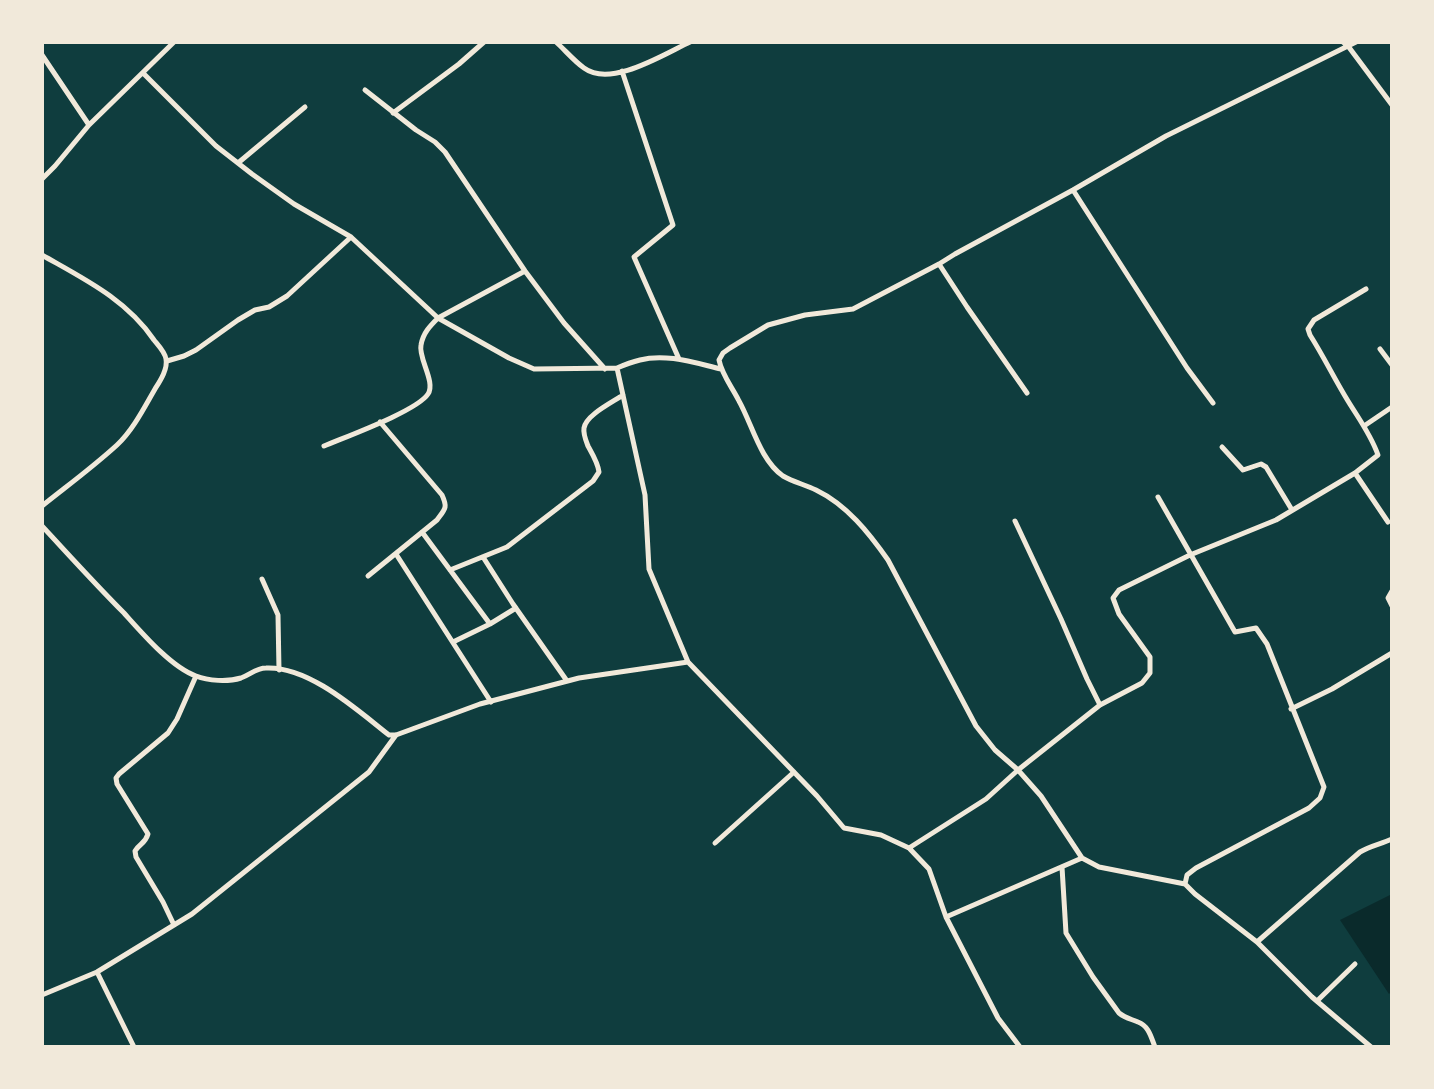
<!DOCTYPE html>
<style>
body{margin:0}
#map{position:relative;width:1434px;height:1089px;overflow:hidden;background:#0f3d3e;font-family:Barlow,sans-serif}
canvas{display:block}
.frame{position:absolute;inset:0;border:44px solid #f1e9da;pointer-events:none}
</style>
<div id="map">
<canvas width="1434" height="1089"></canvas>
<div class="frame"></div>
</div>
<script>
const g = document.querySelector('canvas').getContext('2d');
g.lineJoin = 'round';
function fill(path, color) { g.fillStyle = color; g.fill(path, 'evenodd'); }
function stroke(path, color, width, dash) { g.strokeStyle = color; g.lineWidth = width; g.lineCap = dash ? 'butt' : 'round'; g.setLineDash(dash || []); g.stroke(path); }
const water = new Path2D(`
 M 1392,894 L 1392,991 L 1389,994 L 1340,920 Z`);
const minor = new Path2D(`
 M 556,42 C 565,50 574,61 584,68 C 611,88 664,54 690,42
 M 1343,42 L 1348,46 L 1392,105
 M 42,55 L 89,125
 M 622,71 L 673,225 L 634,257 L 679,359
 M 143,73 L 216,146 L 252,174 L 294,204 L 351,237 L 438,318 L 509,358 L 534,369 L 617,368 L 645,495 L 649,569 L 688,662 L 817,796 L 844,828 L 881,835 L 909,848 L 929,869 L 946,917 L 998,1018 L 1020,1047
 M 365,90 L 416,130 L 435,142 L 445,152 L 525,271 L 564,323 L 605,369
 M 393,113 L 459,64 L 484,42
 M 238,163 L 305,107
 M 42,179 L 55,166 L 89,125 L 174,42
 M 1073,190 L 1187,368 L 1213,403
 M 42,255 C 84,279 126,299 154,340 C 158,345 165,352 166,359 C 168,369 160,381 155,389 C 144,408 133,430 117,445 C 93,467 67,486 42,506
 M 939,264 L 967,307 L 1027,393
 M 1380,349 L 1392,365
 M 167,361 L 184,356 L 196,350 L 238,320 L 255,310 L 269,307 L 287,296 L 351,237
 M 617,368 C 624,365 632,362 640,360 C 666,353 695,363 721,369
 M 1364,426 L 1392,407
 M 324,446 C 345,437 417,411 428,394 C 436,382 418,358 421,345 C 423,333 430,326 438,318 L 525,271
 M 1222,447 L 1243,470 L 1261,464 L 1266,467 L 1292,510
 M 1355,473 L 1378,455 C 1371,435 1359,419 1348,401 C 1335,380 1324,357 1310,335 L 1308,329 L 1314,320 L 1366,289
 M 1158,497 L 1235,632 L 1256,628 L 1267,644 L 1324,787 L 1320,798 L 1309,808 L 1196,868 L 1187,875 L 1185,884 L 1195,894 L 1257,942 L 1312,997 L 1371,1047
 M 1015,521 L 1061,619 L 1087,679 L 1100,705
 M 42,526 C 69,555 96,585 124,613 C 142,633 171,667 196,676 C 208,681 228,682 241,678 C 250,675 256,668 266,668 C 309,666 357,710 389,735 L 396,735 L 480,704 L 579,678 L 688,662
 M 422,532 L 490,624
 M 396,554 L 491,702
 M 483,557 L 513,604 L 567,681
 M 450,570 L 507,547 L 593,481 L 599,472 C 598,463 593,455 588,446 C 586,441 583,434 584,428 C 586,415 613,402 623,395
 M 368,576 L 437,520 C 445,509 448,508 442,495 L 380,422
 M 262,579 L 278,615 L 279,670
 M 1392,591 L 1388,598 L 1392,606
 M 453,642 L 490,624 L 516,608
 M 1291,709 L 1332,689 L 1392,653
 M 715,843 L 794,772
 M 909,848 L 986,799 L 1018,770 L 1100,705 L 1142,683 L 1150,673 L 1150,657 L 1119,614 L 1113,598 L 1119,590 L 1190,555 L 1276,520 L 1355,473 L 1388,522
 M 1062,867 L 1066,933 L 1093,977 L 1119,1013 C 1125,1018 1131,1019 1138,1022 C 1149,1026 1151,1037 1155,1047
 M 1185,884 L 1099,867 L 1082,858 L 1041,796 L 1018,770 L 995,750 L 976,726 L 888,560 C 869,533 847,505 816,490 C 806,485 793,482 783,476 C 760,460 752,424 739,401 C 732,387 722,375 719,360 L 723,353 L 730,348 L 768,325 L 805,315 L 853,309 L 939,264 L 955,254 L 1073,190 L 1166,136 L 1356,42
 M 946,917 L 1082,858
 M 174,925 L 163,902 L 136,857 L 135,851 C 140,843 145,844 148,834 L 117,784 L 116,778 L 119,774 L 168,733 L 177,719 L 196,676
 M 1257,942 L 1360,852 C 1370,846 1381,844 1392,839
 M 97,972 L 134,1047
 M 42,995 L 97,972 L 192,914 L 369,772 L 396,735
 M 1317,1001 L 1355,964`);
fill(water, '#0a2a2b');
stroke(minor, '#f1e9da', 5);
</script>
